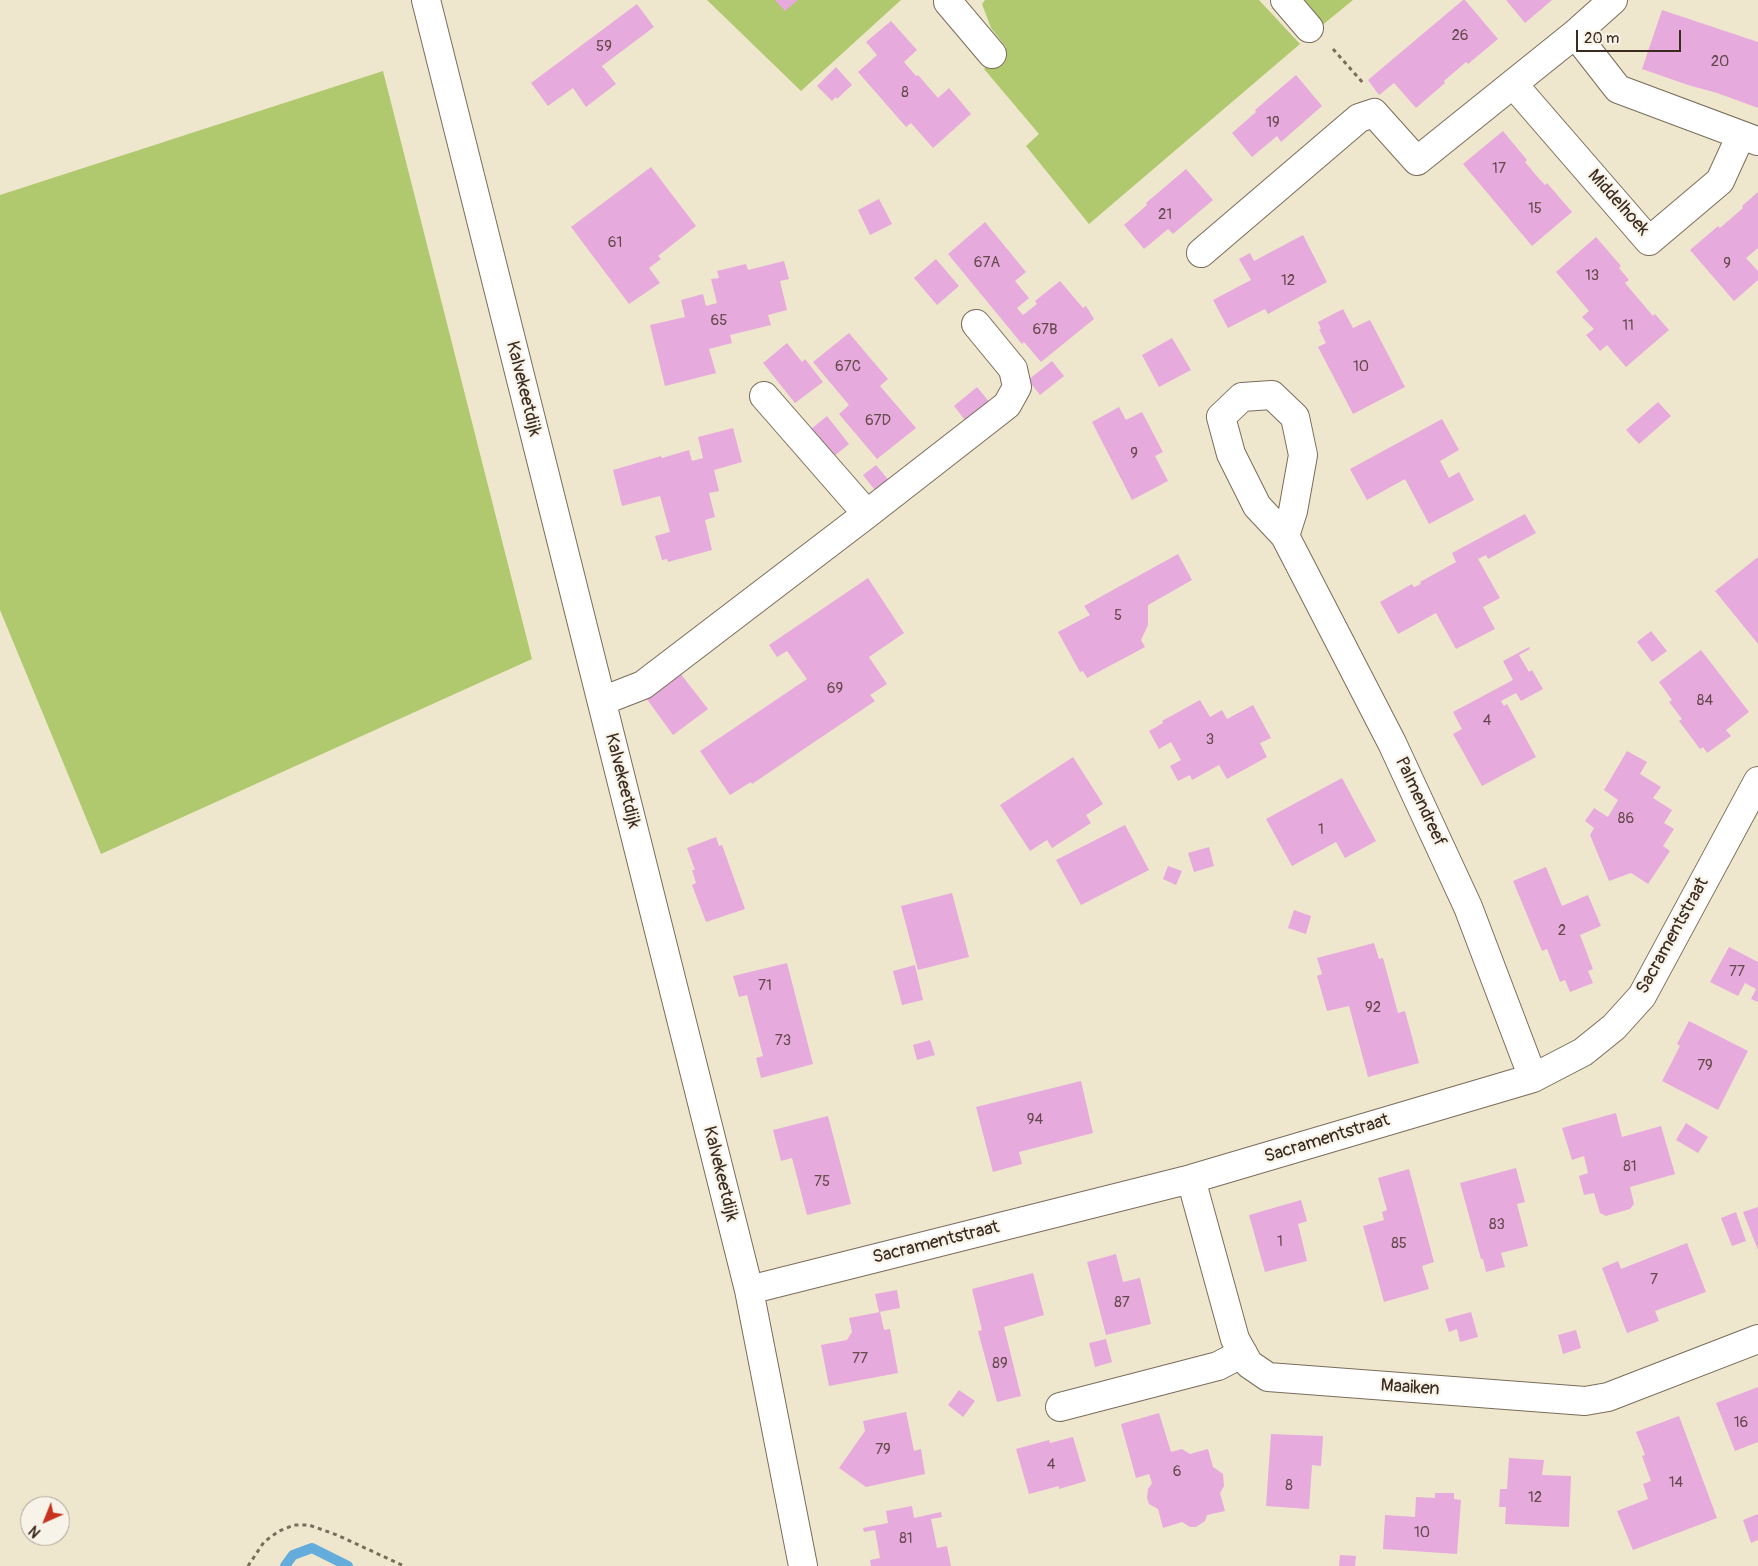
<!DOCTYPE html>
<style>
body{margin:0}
#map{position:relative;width:1758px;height:1566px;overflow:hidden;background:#efe7cd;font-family:Pangolin,sans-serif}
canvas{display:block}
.north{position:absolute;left:20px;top:1496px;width:50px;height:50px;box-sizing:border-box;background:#f7f3e8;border:1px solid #aca397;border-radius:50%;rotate:224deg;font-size:14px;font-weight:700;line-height:20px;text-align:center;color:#3b2a1e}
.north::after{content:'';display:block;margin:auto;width:18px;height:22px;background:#c8321e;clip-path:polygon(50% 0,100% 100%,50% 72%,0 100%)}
.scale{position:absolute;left:1576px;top:30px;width:105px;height:22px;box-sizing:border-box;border:2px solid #3b2a1e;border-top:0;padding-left:6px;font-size:15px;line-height:18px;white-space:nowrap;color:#3b2a1e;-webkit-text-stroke:4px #f7f3e8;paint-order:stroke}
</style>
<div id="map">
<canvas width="1758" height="1566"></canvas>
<div class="north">N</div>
<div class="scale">20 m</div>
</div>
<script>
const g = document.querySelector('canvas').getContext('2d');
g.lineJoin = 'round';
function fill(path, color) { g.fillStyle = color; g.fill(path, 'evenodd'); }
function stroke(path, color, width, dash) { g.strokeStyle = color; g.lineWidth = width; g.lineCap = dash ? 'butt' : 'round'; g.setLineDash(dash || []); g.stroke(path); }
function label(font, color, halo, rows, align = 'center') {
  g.font = font + ' Pangolin,sans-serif'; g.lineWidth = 4.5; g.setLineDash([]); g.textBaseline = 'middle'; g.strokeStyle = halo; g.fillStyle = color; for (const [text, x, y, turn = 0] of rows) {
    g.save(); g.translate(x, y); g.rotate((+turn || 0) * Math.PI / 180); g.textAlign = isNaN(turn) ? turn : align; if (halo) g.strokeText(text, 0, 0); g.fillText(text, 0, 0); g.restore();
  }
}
const green = new Path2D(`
 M 707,0 L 901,0 L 801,91 Z
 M 985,0 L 1259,0 L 1300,44 L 1089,224 L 1026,146 L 1039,134 L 984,69 L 1006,47 L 991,28 L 982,4 Z
 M 1296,0 L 1353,0 L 1320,27 Z
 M 383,71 L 532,659 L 101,854 L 0,610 L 0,195 Z`);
const stream = new Path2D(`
 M 285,1566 L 293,1555 L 312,1548 L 348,1566`);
const building = new Path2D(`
 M 775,0 L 798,0 L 785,11 Z
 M 1463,0 L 1465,0 L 1498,39 L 1468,64 L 1466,62 L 1444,81 L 1445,83 L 1416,108 L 1394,83 L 1379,95 L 1368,80 Z
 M 1506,0 L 1552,0 L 1525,23 Z
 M 637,4 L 654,27 L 602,66 L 616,84 L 586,107 L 573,88 L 548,106 L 531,83 Z
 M 1662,10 L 1758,42 L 1758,108 L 1717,93 L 1688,85 L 1642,69 Z
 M 891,21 L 917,50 L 904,62 L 916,76 L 918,75 L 938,98 L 949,88 L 971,114 L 933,148 L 911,123 L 906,127 L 858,72 L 877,55 L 866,42 Z
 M 836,67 L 852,85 L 837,99 L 836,97 L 832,101 L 817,86 Z
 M 1296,75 L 1322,106 L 1281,142 L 1277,136 L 1252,157 L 1232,133 L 1256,112 L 1255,110 Z
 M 1503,131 L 1527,160 L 1525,162 L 1535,174 L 1545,185 L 1547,183 L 1572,212 L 1532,246 L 1463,164 Z
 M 651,167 L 696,226 L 658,256 L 661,259 L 649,268 L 660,283 L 629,304 L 571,227 Z
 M 1186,169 L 1213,200 L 1173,234 L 1168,229 L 1144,249 L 1124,225 L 1147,205 L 1146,203 Z
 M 1758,192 L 1758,248 L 1746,258 L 1758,271 L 1758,280 L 1734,301 L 1690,250 L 1718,226 L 1720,228 L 1743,208 L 1742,206 Z
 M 879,199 L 892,224 L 870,235 L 858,210 Z
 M 985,222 L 1026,272 L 1015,281 L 1029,298 L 1017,308 L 1023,315 L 1037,304 L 1035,301 L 1060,281 L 1083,308 L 1086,306 L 1094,319 L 1041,362 L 1024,342 L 1022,344 L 948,254 Z
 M 1303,235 L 1327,282 L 1268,314 L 1265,309 L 1228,328 L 1213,300 L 1251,280 L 1239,259 L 1250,253 L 1254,261 Z
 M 1596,237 L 1621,266 L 1619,268 L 1629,280 L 1625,283 L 1653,316 L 1655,314 L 1669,330 L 1626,367 L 1607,345 L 1600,351 L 1586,335 L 1594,329 L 1582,317 L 1589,311 L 1556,272 Z
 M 936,259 L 959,286 L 937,305 L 914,278 Z
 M 784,261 L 789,279 L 780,281 L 787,310 L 768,315 L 771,325 L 730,335 L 732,343 L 709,349 L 716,373 L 665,386 L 650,325 L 685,317 L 681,300 L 703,294 L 706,306 L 717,303 L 711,279 L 719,278 L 717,271 L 746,264 L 748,270 Z
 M 1343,309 L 1353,328 L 1370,320 L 1405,387 L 1353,414 L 1318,347 L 1326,343 L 1319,329 L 1321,329 L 1318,322 Z
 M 849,333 L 888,379 L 880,386 L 916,428 L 877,459 L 839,414 L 849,405 L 813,362 Z
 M 1172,338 L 1191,370 L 1159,387 L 1142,355 Z
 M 787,343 L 802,362 L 805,359 L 823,382 L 795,403 L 763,363 Z
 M 1052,361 L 1064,376 L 1040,395 L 1028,380 Z
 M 977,387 L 991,404 L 968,424 L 954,406 Z
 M 1658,402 L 1671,416 L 1639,444 L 1626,430 Z
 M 1119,407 L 1126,420 L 1142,412 L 1163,452 L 1155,456 L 1168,481 L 1132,500 L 1092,422 Z
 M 827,416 L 849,444 L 827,462 L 805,434 Z
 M 1442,419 L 1459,450 L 1440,461 L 1449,478 L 1459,472 L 1474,500 L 1429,524 L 1405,479 L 1367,500 L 1350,469 Z
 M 733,428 L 742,462 L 714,470 L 719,491 L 709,493 L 715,517 L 705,520 L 712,550 L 668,562 L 667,559 L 662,560 L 655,536 L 670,532 L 660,496 L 622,506 L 613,470 L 661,456 L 662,458 L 689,450 L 692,461 L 703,458 L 698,437 Z
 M 876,465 L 891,483 L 878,494 L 863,475 Z
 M 1525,514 L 1536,533 L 1488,559 L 1486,555 L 1478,559 L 1500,598 L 1483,607 L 1495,629 L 1456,649 L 1436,613 L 1398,634 L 1380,602 L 1412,584 L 1414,587 L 1421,584 L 1420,582 L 1456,562 L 1452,553 Z
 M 1178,554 L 1192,580 L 1148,605 L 1148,625 L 1141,640 L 1145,647 L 1087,678 L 1083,671 L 1080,672 L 1058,632 L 1090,615 L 1084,606 Z
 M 1758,557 L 1758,644 L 1715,591 Z
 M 868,578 L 904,633 L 869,657 L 887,684 L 870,695 L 875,701 L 752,784 L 751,782 L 730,795 L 700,751 L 807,679 L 787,651 L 777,657 L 769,645 Z
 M 1651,631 L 1667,651 L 1652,662 L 1637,642 Z
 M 1529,647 L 1530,649 L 1519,655 L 1529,672 L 1532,670 L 1543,689 L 1521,701 L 1516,693 L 1501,701 L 1504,706 L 1507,704 L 1536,757 L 1482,786 L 1453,734 L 1462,729 L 1453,712 L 1513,680 L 1503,661 Z
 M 1701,650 L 1749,712 L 1726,730 L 1731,736 L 1707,753 L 1703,747 L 1700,749 L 1679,721 L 1682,719 L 1669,702 L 1672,700 L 1659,682 Z
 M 680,673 L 708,709 L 673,735 L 646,698 Z
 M 1200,700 L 1210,717 L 1222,710 L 1227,719 L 1253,705 L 1271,738 L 1260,743 L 1267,757 L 1227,779 L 1219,765 L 1192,780 L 1190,775 L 1178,781 L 1170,766 L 1181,760 L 1171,742 L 1159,749 L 1149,731 L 1163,723 L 1162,721 Z
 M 1627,751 L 1647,762 L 1640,774 L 1661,787 L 1653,798 L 1672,810 L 1664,823 L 1674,829 L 1663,846 L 1670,851 L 1648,884 L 1631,873 L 1609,881 L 1590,835 L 1594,828 L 1585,821 L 1594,808 L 1608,817 L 1618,800 L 1604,790 Z
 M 1073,757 L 1103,804 L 1086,815 L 1091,823 L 1052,848 L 1047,840 L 1030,851 L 1000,805 Z
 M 1342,778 L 1376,841 L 1345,858 L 1336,842 L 1292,866 L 1266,819 Z
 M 1125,825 L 1149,870 L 1081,905 L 1056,860 Z
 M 716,837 L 719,846 L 722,845 L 745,909 L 706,922 L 692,885 L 696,883 L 692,870 L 695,870 L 687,848 Z
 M 1209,847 L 1214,866 L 1194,872 L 1188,853 Z
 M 1168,866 L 1182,871 L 1176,885 L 1163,879 Z
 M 1546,867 L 1562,906 L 1588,895 L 1601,926 L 1580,935 L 1593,969 L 1588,971 L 1593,983 L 1570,992 L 1565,980 L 1560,982 L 1547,949 L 1542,951 L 1513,881 Z
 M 952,893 L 969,957 L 918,970 L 901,906 Z
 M 1294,910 L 1311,916 L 1306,934 L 1288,928 Z
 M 1374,943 L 1379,959 L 1383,958 L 1398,1013 L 1405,1011 L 1419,1063 L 1368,1077 L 1349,1006 L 1327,1011 L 1317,976 L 1322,974 L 1317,958 Z
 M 1729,947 L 1758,962 L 1758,1002 L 1751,999 L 1756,989 L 1745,983 L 1738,996 L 1710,982 Z
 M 787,963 L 813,1064 L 761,1078 L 756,1058 L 763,1056 L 747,995 L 739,997 L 733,976 Z
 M 915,965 L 923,1000 L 902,1005 L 893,971 Z
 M 1689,1021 L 1748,1051 L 1718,1110 L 1662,1081 L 1680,1046 L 1677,1044 Z
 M 930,1040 L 935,1055 L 917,1060 L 913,1045 Z
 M 1081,1081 L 1093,1133 L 1019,1152 L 1022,1164 L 993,1172 L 976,1107 Z
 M 1616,1113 L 1622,1137 L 1661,1126 L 1675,1174 L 1630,1187 L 1634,1204 L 1630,1209 L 1606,1216 L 1600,1213 L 1594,1193 L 1584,1195 L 1579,1176 L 1588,1173 L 1584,1156 L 1572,1160 L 1562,1128 Z
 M 828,1116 L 851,1204 L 807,1215 L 792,1158 L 781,1161 L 773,1130 Z
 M 1686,1123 L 1708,1137 L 1698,1153 L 1676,1140 Z
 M 1516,1168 L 1525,1202 L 1517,1204 L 1528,1246 L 1501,1253 L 1505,1267 L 1486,1272 L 1483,1259 L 1481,1259 L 1460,1183 Z
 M 1409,1169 L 1434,1262 L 1422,1266 L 1429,1289 L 1384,1302 L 1363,1226 L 1384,1220 L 1382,1212 L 1387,1210 L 1378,1178 Z
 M 1301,1200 L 1307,1221 L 1298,1224 L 1307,1261 L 1265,1272 L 1249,1215 Z
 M 1758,1207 L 1758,1250 L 1743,1212 Z
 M 1736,1212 L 1746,1241 L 1732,1246 L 1721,1218 Z
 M 1687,1243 L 1706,1292 L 1655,1311 L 1659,1321 L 1627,1333 L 1602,1268 L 1618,1261 L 1621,1269 Z
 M 1116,1254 L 1123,1282 L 1140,1278 L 1151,1324 L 1106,1335 L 1087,1262 Z
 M 1033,1273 L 1044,1315 L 1004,1327 L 1021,1396 L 997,1402 L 978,1331 L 982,1330 L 972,1289 Z
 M 897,1290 L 900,1308 L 879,1312 L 875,1294 Z
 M 880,1312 L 884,1330 L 890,1329 L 898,1373 L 829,1386 L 821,1345 L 847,1340 L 852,1332 L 849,1318 Z
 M 1471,1312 L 1478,1337 L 1460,1342 L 1457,1329 L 1449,1332 L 1445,1319 Z
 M 1576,1330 L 1581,1348 L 1563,1354 L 1558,1335 Z
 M 1106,1339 L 1112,1362 L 1095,1367 L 1089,1343 Z
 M 1758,1387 L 1758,1442 L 1735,1451 L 1716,1403 Z
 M 959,1390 L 975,1401 L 963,1417 L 948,1405 Z
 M 906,1412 L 914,1451 L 921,1449 L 925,1474 L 866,1487 L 839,1468 L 865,1431 L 863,1421 Z
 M 1159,1413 L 1171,1452 L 1182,1449 L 1190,1454 L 1208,1449 L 1213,1467 L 1223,1474 L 1224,1486 L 1220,1493 L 1225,1511 L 1207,1515 L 1205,1521 L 1196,1527 L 1190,1527 L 1182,1522 L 1163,1528 L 1158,1509 L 1149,1504 L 1147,1498 L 1148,1489 L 1152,1483 L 1149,1474 L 1136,1478 L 1121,1424 Z
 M 1679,1416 L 1717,1518 L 1633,1550 L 1617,1511 L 1648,1499 L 1643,1484 L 1651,1481 L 1642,1456 L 1645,1455 L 1636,1432 Z
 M 1271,1434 L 1323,1436 L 1321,1466 L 1312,1465 L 1309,1509 L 1266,1506 Z
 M 1073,1437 L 1086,1481 L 1059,1489 L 1059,1486 L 1029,1494 L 1016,1449 L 1049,1440 L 1050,1443 Z
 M 1509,1458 L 1544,1460 L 1542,1475 L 1571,1476 L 1569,1527 L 1505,1524 L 1506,1507 L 1499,1507 L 1500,1489 L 1507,1489 Z
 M 1435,1493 L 1454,1493 L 1454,1499 L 1461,1500 L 1457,1554 L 1383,1549 L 1385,1515 L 1415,1517 L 1416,1497 L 1435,1498 Z
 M 912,1506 L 914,1518 L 941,1512 L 942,1517 L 931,1519 L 937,1548 L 947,1546 L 951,1566 L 871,1566 L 870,1560 L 880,1558 L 875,1530 L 864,1532 L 863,1528 L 888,1523 L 886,1511 Z
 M 1758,1514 L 1758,1540 L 1751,1543 L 1743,1520 Z
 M 1340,1555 L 1356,1556 L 1355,1566 L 1339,1566 Z`);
const path = new Path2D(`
 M 1333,49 L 1364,84
 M 248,1566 L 264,1542 L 279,1531 L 294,1525 L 309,1525 L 337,1535 L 404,1566`);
const minor = new Path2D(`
 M 426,0 L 749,1290 L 803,1566
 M 950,0 L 948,2 L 992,54
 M 1285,0 L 1309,28
 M 1575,34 L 1618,89 L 1757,141
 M 1513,84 L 1649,241 L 1720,181 L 1741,135
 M 1201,253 L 1359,118 L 1374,113 L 1417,161 L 1575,34 L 1613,0
 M 764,396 L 867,514
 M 1285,536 L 1293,511 L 1303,455 L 1295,417 L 1272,395 L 1242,397 L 1221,417 L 1231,454 L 1257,506 L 1285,536 L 1392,743 L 1468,907 L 1533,1078
 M 602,701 L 643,685 L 867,514 L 1007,405 L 1017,387 L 1013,369 L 976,324
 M 1191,1179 L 1235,1339 L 1249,1364 L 1268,1377 L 1585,1401 L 1608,1397 L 1758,1339
 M 749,1290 L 1191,1179 L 1533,1078 L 1583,1052 L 1614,1027 L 1642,996 L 1758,781
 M 1060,1407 L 1218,1366 L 1243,1353`);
const numberNames = [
 ["26",1460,36],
 ["59",604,47],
 ["20",1720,62],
 ["8",905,93],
 ["19",1273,123],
 ["17",1499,169],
 ["15",1535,209],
 ["21",1165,215],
 ["61",615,243],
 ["67A",987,263],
 ["9",1727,264],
 ["13",1592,276],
 ["12",1288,281],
 ["65",719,321],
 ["11",1628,326],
 ["67B",1045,330],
 ["67C",848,367],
 ["10",1361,367],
 ["67D",878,421],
 ["9",1134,454],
 ["5",1118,616],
 ["69",835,689],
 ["84",1705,701],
 ["4",1487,721],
 ["3",1210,740],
 ["86",1626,819],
 ["1",1321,830],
 ["2",1562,931],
 ["77",1737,972],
 ["71",765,986],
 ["92",1373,1008],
 ["73",783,1041],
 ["79",1705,1066],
 ["94",1035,1120],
 ["81",1630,1167],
 ["75",822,1182],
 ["83",1497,1225],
 ["1",1280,1242],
 ["85",1399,1244],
 ["7",1654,1280],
 ["87",1122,1303],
 ["77",860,1359],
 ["89",1000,1364],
 ["16",1741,1423],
 ["79",883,1450],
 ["4",1051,1465],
 ["6",1177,1472],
 ["14",1676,1483],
 ["8",1289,1486],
 ["12",1535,1498],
 ["10",1422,1533],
 ["81",906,1539]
];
const streetNames = [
 ["Middelhoek",1618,203,48],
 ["Kalvekeetdijk",523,389,76],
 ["Kalvekeetdijk",622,781,76],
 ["Palmendreef",1420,802,65],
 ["Sacramentstraat",1673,936,-61],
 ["Sacramentstraat",1327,1139,-17],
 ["Kalvekeetdijk",720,1174,76],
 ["Sacramentstraat",936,1243,-14],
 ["Maaiken",1410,1388,4]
];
fill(green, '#b0c96e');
stroke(stream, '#64acdb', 10);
fill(building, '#e6aadd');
stroke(minor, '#7a6c5b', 30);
stroke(path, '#7a6c5b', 3, [4, 4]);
stroke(minor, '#fff', 28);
label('15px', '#664a4e', null, numberNames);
label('18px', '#3b2a1e', '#f7f3e8', streetNames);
</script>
